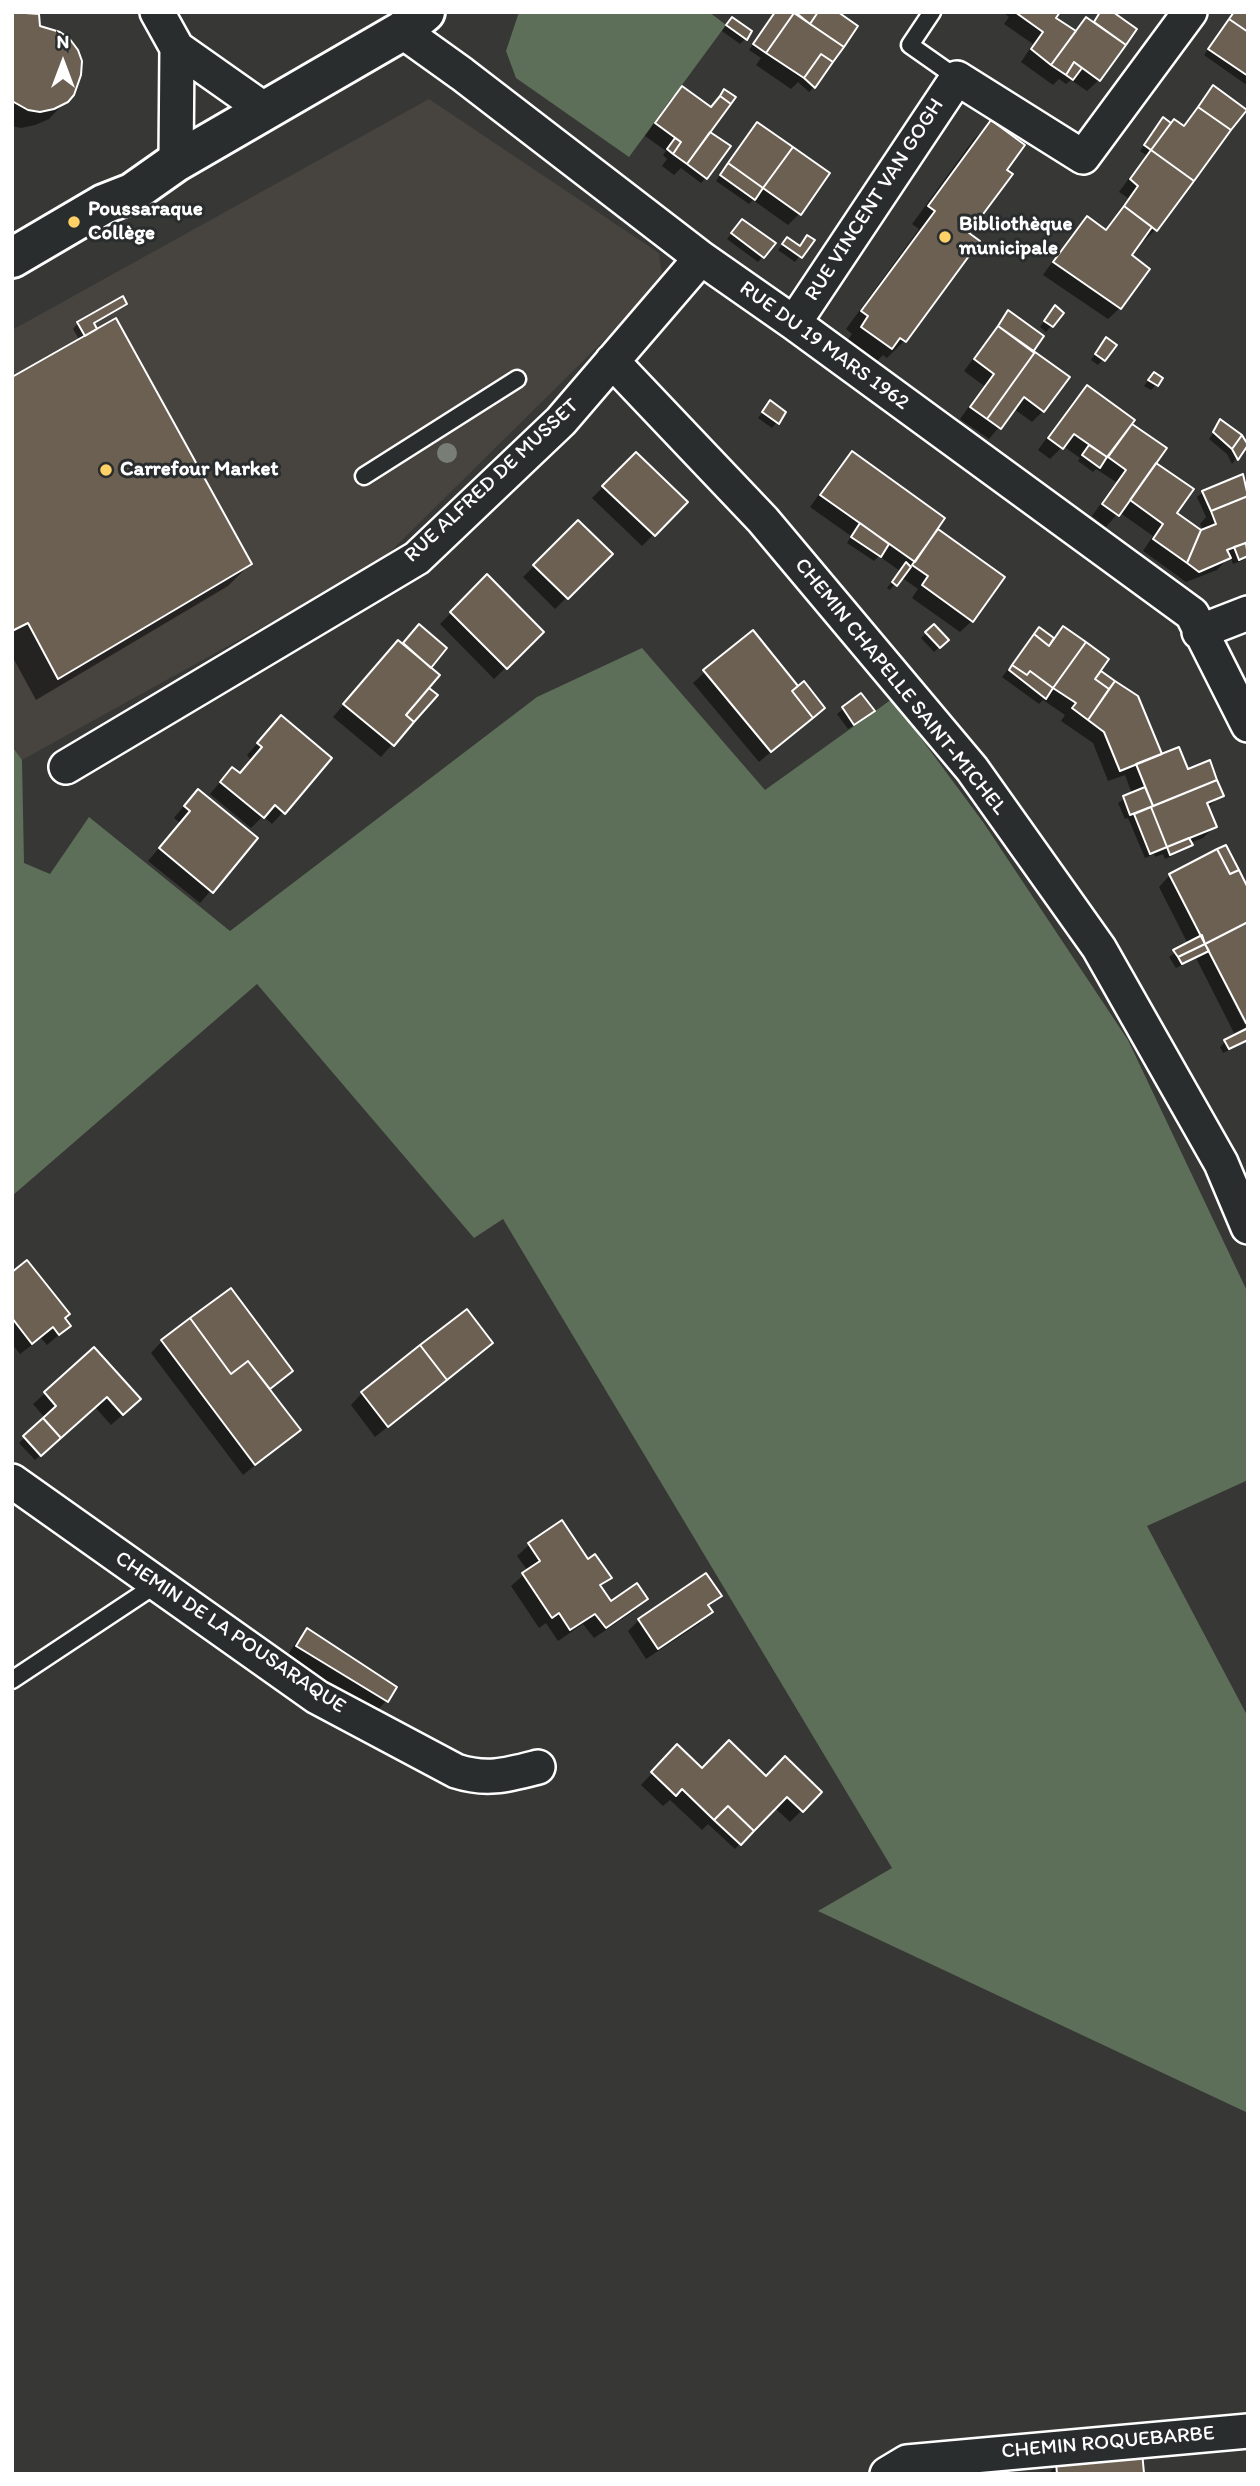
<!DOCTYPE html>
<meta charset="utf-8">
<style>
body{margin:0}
#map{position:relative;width:1260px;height:2486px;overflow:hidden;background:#373735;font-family:Itim,sans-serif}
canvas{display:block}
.frame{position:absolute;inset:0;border:14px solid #fff;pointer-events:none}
.north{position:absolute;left:28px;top:28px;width:70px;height:70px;-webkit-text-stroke:5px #2a2d2e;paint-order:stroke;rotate:0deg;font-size:19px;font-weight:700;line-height:28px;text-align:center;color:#fff}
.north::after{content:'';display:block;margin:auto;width:24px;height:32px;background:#fff;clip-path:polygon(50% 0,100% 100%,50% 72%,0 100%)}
</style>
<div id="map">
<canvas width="1260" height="2486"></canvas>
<div class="frame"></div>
<div class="north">N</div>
</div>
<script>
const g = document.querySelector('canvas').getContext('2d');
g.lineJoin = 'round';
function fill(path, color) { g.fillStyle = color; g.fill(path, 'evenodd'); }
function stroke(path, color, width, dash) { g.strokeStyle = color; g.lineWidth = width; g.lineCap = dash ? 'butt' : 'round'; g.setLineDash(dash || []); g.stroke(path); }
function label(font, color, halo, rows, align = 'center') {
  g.font = font + ' Itim,sans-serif'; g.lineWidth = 6; g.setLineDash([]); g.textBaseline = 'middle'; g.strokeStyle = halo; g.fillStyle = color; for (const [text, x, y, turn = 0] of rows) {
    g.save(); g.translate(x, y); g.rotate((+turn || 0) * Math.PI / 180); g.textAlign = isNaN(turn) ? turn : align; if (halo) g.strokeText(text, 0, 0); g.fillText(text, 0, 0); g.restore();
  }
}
const built = new Path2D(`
 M 429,99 L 659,253 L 663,282 L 380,562 L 22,760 L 12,745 L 12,330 Z`);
const green = new Path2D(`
 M 519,12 L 709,12 L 726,25 L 629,157 L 516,78 L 506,51 Z
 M 642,648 L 765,790 L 892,699 L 983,822 L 1128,1040 L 1248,1293 L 1248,1480 L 1147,1526 L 1248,1717 L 1248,2113 L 818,1911 L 892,1868 L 503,1219 L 474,1238 L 257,984 L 12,1196 L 12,746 L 22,760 L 24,863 L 50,874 L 89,817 L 230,931 L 537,697 Z`);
const shadow = new Path2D(`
 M 12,12 L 28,12 L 37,15 L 38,27 L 66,101 L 49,119 L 35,125 L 21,128 L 12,126 Z
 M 776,12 L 790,12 L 793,15 L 795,12 L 835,12 L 814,87 L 809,92 L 798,82 L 791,89 L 756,65 L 761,58 L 749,50 Z
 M 1003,12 L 1058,12 L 1054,18 L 1074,32 L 1086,19 L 1093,23 L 1100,12 L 1135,30 L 1099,80 L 1087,91 L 1071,80 L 1066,84 L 1059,79 L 1053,85 L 1021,62 L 1033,44 L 1004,24 L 1009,17 Z
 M 1233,12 L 1248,12 L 1248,86 L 1204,55 Z
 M 727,24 L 745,39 L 740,44 L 722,31 Z
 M 1213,87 L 1156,229 L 1144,241 L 1142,239 L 1130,256 L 1120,308 L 1108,319 L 1043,275 L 1075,230 L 1087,218 L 1104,231 L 1128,198 L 1119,192 L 1146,155 L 1140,151 L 1158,125 L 1164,119 L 1170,124 L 1182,127 Z
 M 682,88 L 710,108 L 724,91 L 703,139 L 706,178 L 701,183 L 681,168 L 674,175 L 662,166 L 667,159 L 663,155 L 666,151 L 645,136 L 670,100 Z
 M 991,122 L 1005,170 L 904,341 L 887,358 L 883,355 L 873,365 L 845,344 L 852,334 L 846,329 L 919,229 L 912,224 L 974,139 Z
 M 758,124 L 799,214 L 788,225 L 753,200 L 749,204 L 716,181 L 746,136 Z
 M 737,227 L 763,256 L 758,262 L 727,239 Z
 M 787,240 L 799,248 L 812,240 L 795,262 L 778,250 Z
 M 125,304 L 92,325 L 250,564 L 228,586 L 36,700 L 12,656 L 12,379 L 80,341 L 73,329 L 78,323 Z
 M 1008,312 L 1031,352 L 1043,411 L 1032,422 L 1014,409 L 989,439 L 960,419 L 984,386 L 964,371 Z
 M 1050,313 L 1062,313 L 1046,332 L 1040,327 Z
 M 1101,345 L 1115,345 L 1098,365 L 1091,360 Z
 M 1149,379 L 1156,385 L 1151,390 L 1144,386 Z
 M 1087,388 L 1130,424 L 1164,448 L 1154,463 L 1174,513 L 1205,535 L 1200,524 L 1206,517 L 1197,497 L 1203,492 L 1242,476 L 1248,494 L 1248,556 L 1244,560 L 1233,564 L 1230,556 L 1217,570 L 1186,582 L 1143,551 L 1153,536 L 1119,512 L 1106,527 L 1092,516 L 1116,482 L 1096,469 L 1093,472 L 1078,461 L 1080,458 L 1063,446 L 1050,459 L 1038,450 L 1075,399 Z
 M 770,402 L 777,422 L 772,428 L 758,418 Z
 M 1221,422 L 1246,445 L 1232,464 L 1227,454 L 1209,439 Z
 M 852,453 L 936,530 L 1003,577 L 972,621 L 960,632 L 912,598 L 918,589 L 901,577 L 890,590 L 887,588 L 900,571 L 879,556 L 874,561 L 847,543 L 851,536 L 810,507 L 840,465 Z
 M 636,454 L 686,502 L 642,546 L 592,498 Z
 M 578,522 L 611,554 L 555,609 L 523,577 Z
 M 487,577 L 542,632 L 494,679 L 440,624 Z
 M 934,627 L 947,640 L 934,652 L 921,638 Z
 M 1063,628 L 1098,672 L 1136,697 L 1161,756 L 1187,772 L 1209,763 L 1222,795 L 1207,808 L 1215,826 L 1203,838 L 1190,843 L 1185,850 L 1165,859 L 1163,854 L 1155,857 L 1154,854 L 1145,858 L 1128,818 L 1125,819 L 1118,803 L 1132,794 L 1125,775 L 1108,781 L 1093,743 L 1061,721 L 1065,715 L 1043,700 L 1039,704 L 1002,677 L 1029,642 L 1052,639 Z
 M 414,632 L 429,668 L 421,695 L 423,697 L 435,695 L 381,757 L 333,717 L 387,654 L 402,646 Z
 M 705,672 L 798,689 L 805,723 L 759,762 L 693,683 Z
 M 860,696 L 867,716 L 848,729 L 837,714 Z
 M 281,717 L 283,812 L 272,824 L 263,816 L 251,828 L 210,794 L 221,781 L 239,775 L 251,760 L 247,755 Z
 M 187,802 L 256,839 L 200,903 L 148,861 L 180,823 L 174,818 Z
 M 1170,875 L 1248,892 L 1248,1023 L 1209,948 L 1207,950 L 1246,1027 L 1234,1033 L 1196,958 L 1176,968 L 1169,957 L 1188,944 L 1159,887 Z
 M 1247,1031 L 1248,1041 L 1223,1053 L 1220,1047 L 1225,1042 Z
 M 12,1274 L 69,1326 L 47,1345 L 41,1338 L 20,1354 L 12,1344 Z
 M 162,1341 L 291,1371 L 269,1391 L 299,1430 L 243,1475 L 151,1353 Z
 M 490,1343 L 375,1437 L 351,1405 L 362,1393 Z
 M 94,1349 L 127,1411 L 111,1425 L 95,1407 L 35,1460 L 19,1443 L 45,1418 L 33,1404 Z
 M 561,1523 L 588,1562 L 609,1578 L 599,1588 L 611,1603 L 646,1599 L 634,1611 L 594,1638 L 583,1624 L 558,1641 L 546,1623 L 539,1628 L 511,1586 L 528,1571 L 517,1556 L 529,1545 Z
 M 720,1596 L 708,1608 L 711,1612 L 699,1624 L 646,1659 L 628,1631 L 639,1620 Z
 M 307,1631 L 395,1688 L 386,1701 L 375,1713 L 286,1658 L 296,1642 Z
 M 677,1747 L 702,1770 L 766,1778 L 820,1792 L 790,1822 L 774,1807 L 735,1849 L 708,1824 L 702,1830 L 670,1800 L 663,1806 L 641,1785 Z
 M 1140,2454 L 1142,2474 L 1048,2474 L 1057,2465 Z`);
const building = new Path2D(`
 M 12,12 L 39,14 L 40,26 L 60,32 L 69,38 L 78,50 L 82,61 L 81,75 L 74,95 L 68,102 L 54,109 L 40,112 L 28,110 L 12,101 Z
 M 775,12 L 794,13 L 766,53 L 753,44 Z
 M 795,12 L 818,12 L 810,24 Z
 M 818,12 L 838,12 L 858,26 L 844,47 L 810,24 Z
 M 1015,12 L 1060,12 L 1056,18 L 1076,31 L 1051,65 L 1031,49 L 1043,32 Z
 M 1100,12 L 1113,12 L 1137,29 L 1126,45 L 1094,22 Z
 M 1234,12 L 1248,12 L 1248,32 L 1229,19 Z
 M 794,13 L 844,47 L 833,62 L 821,54 L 804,78 L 766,53 Z
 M 732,17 L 752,31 L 747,40 L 726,25 Z
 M 1086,17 L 1126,45 L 1100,81 L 1074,62 L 1066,75 L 1051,65 Z
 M 1229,19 L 1248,32 L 1248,76 L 1208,49 Z
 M 821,54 L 833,62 L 815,88 L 804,78 Z
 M 1074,62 L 1082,68 L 1073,80 L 1066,75 Z
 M 1213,85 L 1247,110 L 1231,130 L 1198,107 Z
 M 682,86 L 711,107 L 720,96 L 731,104 L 687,164 L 673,154 L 681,142 L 655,123 Z
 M 724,89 L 736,97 L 731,104 L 720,96 Z
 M 1198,107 L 1231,130 L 1194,181 L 1151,150 L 1174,119 L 1184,126 Z
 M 1163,117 L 1171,123 L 1151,150 L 1144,145 Z
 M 991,120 L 1025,145 L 1007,170 L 1013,174 L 969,233 L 980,241 L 906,342 L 900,338 L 892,349 L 861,327 L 868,316 L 861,311 L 935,211 L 928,206 Z
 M 757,122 L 793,147 L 763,188 L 728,163 Z
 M 710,132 L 731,146 L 707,179 L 687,164 Z
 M 675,138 L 681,142 L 673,154 L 667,149 Z
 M 793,147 L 830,173 L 801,215 L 763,188 Z
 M 1151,150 L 1194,181 L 1157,231 L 1124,206 L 1138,186 L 1130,179 Z
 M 728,163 L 763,188 L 755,200 L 720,175 Z
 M 1124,206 L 1152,227 L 1132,255 L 1150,269 L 1121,309 L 1053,262 L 1087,216 L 1106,230 Z
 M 742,219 L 776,243 L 764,258 L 731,233 Z
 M 807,235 L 815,240 L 802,258 L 782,244 L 787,237 L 800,246 Z
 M 123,296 L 127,304 L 94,323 L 97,329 L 85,336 L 77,322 Z
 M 1055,305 L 1064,313 L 1053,327 L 1044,321 Z
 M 1008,310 L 1044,336 L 1033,352 L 998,326 Z
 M 116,318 L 252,564 L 58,679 L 28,623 L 12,631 L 12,377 Z
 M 998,326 L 1035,352 L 987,419 L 970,407 L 994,374 L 974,359 Z
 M 1106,337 L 1117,345 L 1105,361 L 1095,354 Z
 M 1035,352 L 1070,377 L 1044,412 L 1024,397 L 1001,429 L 987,419 Z
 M 1154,372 L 1163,378 L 1158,386 L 1148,380 Z
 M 1087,385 L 1135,420 L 1107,457 L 1074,434 L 1063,449 L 1048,438 Z
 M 770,400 L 786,412 L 779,424 L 762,412 Z
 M 1220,419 L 1242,435 L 1232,449 L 1213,432 Z
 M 1132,424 L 1167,448 L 1119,516 L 1102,504 L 1126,470 L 1108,457 Z
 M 1242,435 L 1248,445 L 1238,460 L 1232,449 Z
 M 1089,445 L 1107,457 L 1100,468 L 1082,455 Z
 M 852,451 L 945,518 L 915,562 L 820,495 Z
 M 636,452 L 688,502 L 655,536 L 602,486 Z
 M 1156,463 L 1194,489 L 1177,513 L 1201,530 L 1187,563 L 1153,539 L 1163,524 L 1130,500 Z
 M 1243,474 L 1248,496 L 1211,511 L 1202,491 Z
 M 1248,496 L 1248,542 L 1227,550 L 1231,558 L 1199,572 L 1187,563 L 1201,530 L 1216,524 L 1211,511 Z
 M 578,520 L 613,554 L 568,599 L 533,565 Z
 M 860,523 L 889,544 L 881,557 L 851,537 Z
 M 938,529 L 1005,577 L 973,622 L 922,585 L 928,576 L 912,565 Z
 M 1246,543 L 1248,556 L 1239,560 L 1234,547 Z
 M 906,562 L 911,567 L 897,586 L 892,582 Z
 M 487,574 L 544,632 L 507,669 L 450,612 Z
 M 419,624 L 447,648 L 431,668 L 403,643 Z
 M 934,624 L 949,640 L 940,648 L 925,632 Z
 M 1063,626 L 1086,642 L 1053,688 L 1030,671 L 1027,675 L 1012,665 L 1034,634 L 1049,646 Z
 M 1039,627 L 1054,638 L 1049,646 L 1034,634 Z
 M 753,630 L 798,686 L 792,691 L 813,718 L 771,752 L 703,670 Z
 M 398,640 L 440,675 L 406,715 L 414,722 L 394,746 L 343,704 Z
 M 1086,642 L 1109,659 L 1095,679 L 1109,689 L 1088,720 L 1072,708 L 1076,703 L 1053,688 Z
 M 1012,665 L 1027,675 L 1030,671 L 1053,688 L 1046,699 L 1009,670 Z
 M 1101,671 L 1115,681 L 1109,689 L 1095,679 Z
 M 804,681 L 825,708 L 813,718 L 792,691 Z
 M 1115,681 L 1138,696 L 1162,754 L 1120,771 L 1104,732 L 1088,720 Z
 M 429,688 L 438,695 L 414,722 L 406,715 Z
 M 861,693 L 875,711 L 854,725 L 842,707 Z
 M 281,715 L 332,758 L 285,814 L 275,805 L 264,818 L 220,782 L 232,767 L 240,773 L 262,747 L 257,743 Z
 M 1179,747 L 1188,769 L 1210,760 L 1217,780 L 1153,806 L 1136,764 Z
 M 1217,780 L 1224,796 L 1207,803 L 1217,827 L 1167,847 L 1151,807 Z
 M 1145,787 L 1153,806 L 1130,815 L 1123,796 Z
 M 198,789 L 258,838 L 213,893 L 159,848 L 190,811 L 184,806 Z
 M 1151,807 L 1167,847 L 1150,854 L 1134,814 Z
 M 1189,838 L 1193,845 L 1170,855 L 1167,847 Z
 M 1226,845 L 1239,870 L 1230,874 L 1217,849 Z
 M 1217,849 L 1230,874 L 1239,870 L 1248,888 L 1248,922 L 1205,944 L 1169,874 Z
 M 1248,922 L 1248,1022 L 1246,1023 L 1205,944 Z
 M 1202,935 L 1205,944 L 1178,957 L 1173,950 Z
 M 1205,944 L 1209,951 L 1182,964 L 1178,957 Z
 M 1248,1028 L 1248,1040 L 1229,1049 L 1224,1040 Z
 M 27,1260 L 70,1314 L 65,1318 L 71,1326 L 59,1335 L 53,1327 L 32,1344 L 12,1318 L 12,1272 Z
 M 231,1288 L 293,1371 L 270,1389 L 248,1361 L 231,1374 L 190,1318 Z
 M 467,1309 L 493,1343 L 447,1380 L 420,1345 Z
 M 190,1318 L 231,1374 L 248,1361 L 301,1430 L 255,1465 L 161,1340 Z
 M 420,1345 L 447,1380 L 388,1427 L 361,1392 Z
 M 94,1347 L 141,1399 L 123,1415 L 107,1397 L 61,1438 L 43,1418 L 56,1406 L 44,1392 Z
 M 43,1418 L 61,1438 L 41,1456 L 23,1436 Z
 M 562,1520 L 588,1559 L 595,1554 L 612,1578 L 600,1585 L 611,1601 L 637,1583 L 648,1599 L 606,1628 L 595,1614 L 570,1630 L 559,1613 L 552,1618 L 522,1573 L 540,1561 L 528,1543 Z
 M 706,1573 L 722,1596 L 708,1605 L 713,1612 L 658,1649 L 638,1619 Z
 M 307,1628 L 397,1687 L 388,1702 L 296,1646 Z
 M 729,1740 L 766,1776 L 785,1756 L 822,1792 L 803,1812 L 787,1797 L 754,1831 L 728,1806 L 714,1820 L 682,1789 L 676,1796 L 651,1772 L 677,1744 L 702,1768 Z
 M 728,1806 L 754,1831 L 741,1845 L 714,1820 Z
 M 1142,2452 L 1144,2473 L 1057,2474 L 1056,2463 Z`);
const lane = new Path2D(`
 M 932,12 L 910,45 L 957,78
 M 364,476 L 517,379
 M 12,1680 L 157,1584`);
const street = new Path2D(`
 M 157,12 L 177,48 L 176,162
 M 402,31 L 462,74 L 701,258 L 794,323 L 1192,614 L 1248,725
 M 177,48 L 265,110
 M 794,323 L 957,78 L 1083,157 L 1190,12
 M 612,361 L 763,520 L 972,769 L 1099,948 L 1221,1163 L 1248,1227
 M 1199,632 L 1248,613
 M 66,767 L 417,558 L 561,421 L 701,258
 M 12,1481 L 317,1697 L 456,1771 C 487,1781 507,1775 538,1767
 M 887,2474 L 907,2462 L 1248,2431`);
const secondary = new Path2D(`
 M 12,258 L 104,204 L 132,193 L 176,162 L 402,31 L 425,12`);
const trees = [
 [447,453]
];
const markers = [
 [74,222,7,"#ffd166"],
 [945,237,7,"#ffd166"],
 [106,470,7,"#ffd166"]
];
const streetNames = [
 ["RUE VINCENT VAN GOGH",875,200,-57],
 ["RUE DU 19 MARS 1962",824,346,36],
 ["RUE ALFRED DE MUSSET",492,481,-43],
 ["CHEMIN CHAPELLE SAINT-MICHEL",900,687,51],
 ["CHEMIN DE LA POUSARAQUE",230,1633,34],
 ["CHEMIN ROQUEBARBE",1108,2443,-5]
];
const poiNames = [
 ["Poussaraque",88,210],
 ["Collège",88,234],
 ["Bibliothèque",959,225],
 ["municipale",959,249],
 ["Carrefour Market",120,470]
];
fill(built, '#47433e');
fill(green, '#5d6f58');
fill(shadow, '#0007');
fill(building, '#6c6053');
stroke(building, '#fff', 2);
stroke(lane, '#fff', 21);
stroke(street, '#fff', 38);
stroke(secondary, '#fff', 44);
stroke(lane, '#2a2d2e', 16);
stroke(street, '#2a2d2e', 33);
stroke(secondary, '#2a2d2e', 38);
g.fillStyle = '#787d76';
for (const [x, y] of trees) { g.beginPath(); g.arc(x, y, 10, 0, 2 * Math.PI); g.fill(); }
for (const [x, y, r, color] of markers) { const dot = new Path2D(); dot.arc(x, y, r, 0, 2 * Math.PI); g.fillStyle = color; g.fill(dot); stroke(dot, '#2a2d2e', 2.5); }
label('21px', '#fff', '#2a2d2e', streetNames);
label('bold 21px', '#fff', '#2a2d2e', poiNames, 'left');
</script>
